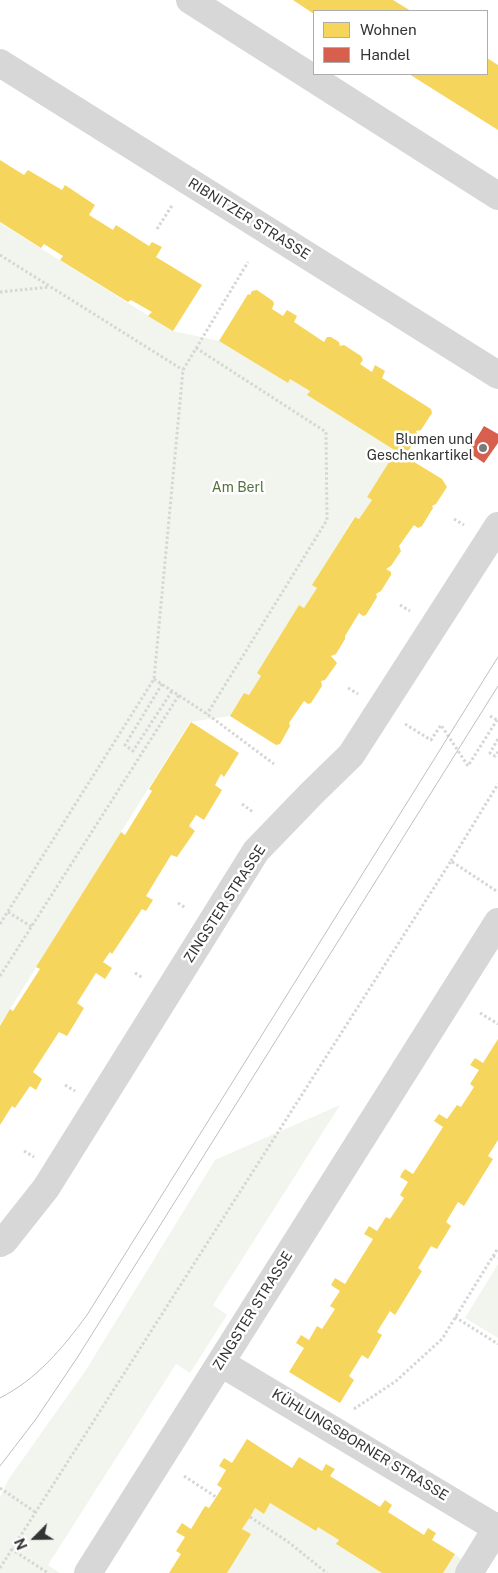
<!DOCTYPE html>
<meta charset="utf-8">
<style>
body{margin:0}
#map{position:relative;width:498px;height:1573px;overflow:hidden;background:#fff;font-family:"Public Sans",sans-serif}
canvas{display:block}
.legend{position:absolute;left:313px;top:10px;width:175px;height:65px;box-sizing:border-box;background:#fff;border:1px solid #adadad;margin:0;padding:6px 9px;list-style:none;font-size:15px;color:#333}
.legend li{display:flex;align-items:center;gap:10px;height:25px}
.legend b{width:25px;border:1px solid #adadad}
.north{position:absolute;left:10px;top:1513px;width:50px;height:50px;-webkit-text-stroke:4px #fff;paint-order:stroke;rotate:247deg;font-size:14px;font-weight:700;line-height:20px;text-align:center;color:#333}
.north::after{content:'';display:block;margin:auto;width:18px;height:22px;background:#333;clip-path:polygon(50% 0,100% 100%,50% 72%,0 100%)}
</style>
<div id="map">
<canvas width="498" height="1573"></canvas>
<ul class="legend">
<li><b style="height:14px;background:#f6d55c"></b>Wohnen</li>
<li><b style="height:14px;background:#d6604d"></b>Handel</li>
</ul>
<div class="north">N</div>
</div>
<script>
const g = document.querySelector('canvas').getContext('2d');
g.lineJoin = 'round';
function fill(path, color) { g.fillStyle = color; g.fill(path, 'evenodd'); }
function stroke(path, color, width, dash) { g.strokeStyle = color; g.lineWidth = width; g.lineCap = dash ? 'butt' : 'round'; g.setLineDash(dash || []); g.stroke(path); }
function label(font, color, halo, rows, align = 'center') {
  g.font = font + ' "Public Sans",sans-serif'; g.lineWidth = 5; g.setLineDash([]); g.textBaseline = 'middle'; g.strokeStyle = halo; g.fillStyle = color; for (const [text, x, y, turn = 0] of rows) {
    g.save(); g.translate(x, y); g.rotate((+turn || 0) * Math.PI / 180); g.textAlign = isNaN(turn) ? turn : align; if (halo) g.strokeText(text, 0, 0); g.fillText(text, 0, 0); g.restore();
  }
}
const green = new Path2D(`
 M 0,223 L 173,331 L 219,341 L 288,383 L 290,379 L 310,391 L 308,396 L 396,451 L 367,497 L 372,500 L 359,519 L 354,517 L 313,584 L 317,588 L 304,608 L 299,605 L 257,673 L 261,676 L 249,695 L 244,693 L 230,716 L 190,722 L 0,1025 Z
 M 340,1105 L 213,1305 L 227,1315 L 190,1373 L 176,1364 L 48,1565 L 60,1573 L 0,1573 L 0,1498 L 8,1480 L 86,1370 L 215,1160 Z
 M 498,1264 L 498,1338 L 465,1318 Z
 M 270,1503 L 316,1531 L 318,1527 L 339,1540 L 337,1545 L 382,1573 L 227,1573 L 250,1534 L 242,1529 L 255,1508 L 264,1514 Z
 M 455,1554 L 463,1561 L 455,1573 L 443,1573 Z`);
const homes = new Path2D(`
 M 293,0 L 393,0 L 411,11 L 314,11 L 314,14 Z
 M 487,58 L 498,65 L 498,130 L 409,74 L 487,74 Z
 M 0,160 L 24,175 L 28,170 L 62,190 L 65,185 L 95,205 L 89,215 L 113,230 L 116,225 L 149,246 L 152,242 L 162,247 L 156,257 L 202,285 L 173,331 L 148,316 L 152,312 L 131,300 L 128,302 L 60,260 L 63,256 L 44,244 L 41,248 L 0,222 Z
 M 257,290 L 273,301 L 274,304 L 272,309 L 283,316 L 287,310 L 297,316 L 294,322 L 324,342 L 327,337 L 331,337 L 339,342 L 340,346 L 344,345 L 361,356 L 363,360 L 360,364 L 372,372 L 375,365 L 385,371 L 382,378 L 431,409 L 432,413 L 421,430 L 416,431 L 418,435 L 407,453 L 401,454 L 442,479 L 447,487 L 436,504 L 432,506 L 433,508 L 422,526 L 418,528 L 414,525 L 399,546 L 401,551 L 391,566 L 386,569 L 391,572 L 391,575 L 381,591 L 376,594 L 377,597 L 366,615 L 363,616 L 359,613 L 345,636 L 345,639 L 336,654 L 331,656 L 337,663 L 325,680 L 321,681 L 322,686 L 311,703 L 308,704 L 304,701 L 289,723 L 290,726 L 280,744 L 276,745 L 230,716 L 244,693 L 249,695 L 261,676 L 257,673 L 299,605 L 304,608 L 317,588 L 312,585 L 355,517 L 359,519 L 372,500 L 367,497 L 396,451 L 307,395 L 310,391 L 290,379 L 288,383 L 219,341 L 248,294 L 250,295 L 252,291 Z
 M 191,722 L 239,753 L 224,777 L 221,774 L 215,785 L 222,790 L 204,820 L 196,815 L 189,826 L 195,831 L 177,857 L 171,855 L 146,896 L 153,900 L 146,911 L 142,909 L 112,954 L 110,952 L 103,962 L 112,968 L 105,979 L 96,973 L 77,1003 L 84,1008 L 67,1036 L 59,1032 L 33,1072 L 42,1079 L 36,1090 L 30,1086 L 15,1108 L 12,1106 L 0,1125 L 0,1026 L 10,1009 L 13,1011 L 40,969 L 36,967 L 121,832 L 125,835 L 152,791 L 149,789 Z
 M 498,1039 L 498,1140 L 488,1156 L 493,1159 L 464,1206 L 458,1202 L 446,1222 L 451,1226 L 437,1249 L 431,1246 L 418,1268 L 422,1271 L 395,1315 L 390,1311 L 377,1332 L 382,1335 L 368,1359 L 362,1355 L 349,1376 L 354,1380 L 340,1403 L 289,1372 L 304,1348 L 296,1343 L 301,1335 L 309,1340 L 317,1326 L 322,1329 L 335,1309 L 330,1306 L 340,1291 L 331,1285 L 335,1278 L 345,1284 L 373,1239 L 364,1234 L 369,1226 L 377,1231 L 386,1217 L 390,1219 L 404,1198 L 400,1195 L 408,1182 L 400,1177 L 402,1173 L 405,1169 L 413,1174 L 443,1127 L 434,1121 L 439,1114 L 447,1119 L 457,1105 L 461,1107 L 474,1087 L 470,1084 L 479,1070 L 470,1065 L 475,1058 L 483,1063 Z
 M 247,1439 L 292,1468 L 299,1457 L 322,1471 L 326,1464 L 335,1469 L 330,1476 L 380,1507 L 385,1500 L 389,1503 L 392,1505 L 388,1512 L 424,1535 L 428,1528 L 436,1533 L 432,1540 L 455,1554 L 443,1573 L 382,1573 L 336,1544 L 339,1540 L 318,1527 L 316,1531 L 270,1503 L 264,1514 L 255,1508 L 250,1517 L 242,1529 L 251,1534 L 227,1573 L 169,1573 L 181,1554 L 176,1551 L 185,1537 L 176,1532 L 182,1523 L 191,1529 L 205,1506 L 209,1508 L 222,1488 L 217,1485 L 226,1470 L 219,1466 L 224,1458 L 232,1463 Z`);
const shops = new Path2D(`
 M 484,426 L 498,434 L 498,443 L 484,463 L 468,452 Z`);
const path = new Path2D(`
 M 157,229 L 173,204
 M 0,255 L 183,370
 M 0,292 L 49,287
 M 196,348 L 326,432 L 327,520 L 207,714
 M 454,519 L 464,525
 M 400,605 L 410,611
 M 154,679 L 207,714 L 274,764
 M 162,684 L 125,745 L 133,751 L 172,691
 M 348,688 L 358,694
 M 490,716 L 497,720
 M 405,724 L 431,740 L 441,725 L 468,766 L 497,720
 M 498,739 L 490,753 L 495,756 L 498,752
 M 242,804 L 253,812
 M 451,861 L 498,784
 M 178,903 L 186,908
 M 8,912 L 32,927
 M 0,924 L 154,679 L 183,370 L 248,262
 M 135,973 L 143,978
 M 0,976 L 179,695
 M 480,1013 L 498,1024
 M 65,1085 L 75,1091
 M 24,1151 L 34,1157
 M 493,1256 L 498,1258
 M 455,1317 L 498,1344
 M 354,1409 L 396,1381 L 442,1339 L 498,1248
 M 184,1476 L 216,1497
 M 0,1488 L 35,1512
 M 250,1517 L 287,1541 L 327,1573
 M 11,1549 L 48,1573
 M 0,1568 L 451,861 L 498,892`);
const minor = new Path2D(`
 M 190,0 L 498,196
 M 0,63 L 498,375
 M 0,1243 L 4,1241 L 46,1188 L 256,851 L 312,793 L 351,755 L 498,526
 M 221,1363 L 498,1529
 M 88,1573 L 498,922
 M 469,1573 L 498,1526`);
const tram = new Path2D(`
 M 0,1398 C 37,1379 62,1349 87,1315 L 498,657
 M 0,1466 L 36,1419 L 77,1358 L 498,686`);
const markers = [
 [483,448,5,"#7a7a7a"]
];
const streetNames = [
 ["RIBNITZER STRASSE",249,219,32],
 ["ZINGSTER STRASSE",225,904,-57],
 ["ZINGSTER STRASSE",253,1311,-58],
 ["KÜHLUNGSBORNER STRASSE",360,1445,31]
];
const poiNames = [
 ["Blumen und",473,440],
 ["Geschenkartikel",473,456]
];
const parkNames = [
 ["Am Berl",238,488]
];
fill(green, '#f1f5ed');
fill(homes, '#f6d55c');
fill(shops, '#d6604d');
stroke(path, '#d6d6d6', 3, [2.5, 2.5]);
stroke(minor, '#d7d7d7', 28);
stroke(tram, '#bebebe', 1);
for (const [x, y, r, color] of markers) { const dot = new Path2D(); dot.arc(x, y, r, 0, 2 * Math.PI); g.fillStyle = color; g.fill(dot); stroke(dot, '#fff', 2); }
label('14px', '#333', '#fff', streetNames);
label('14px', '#333', '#fff', poiNames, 'right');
label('14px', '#56703f', '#fff', parkNames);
</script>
